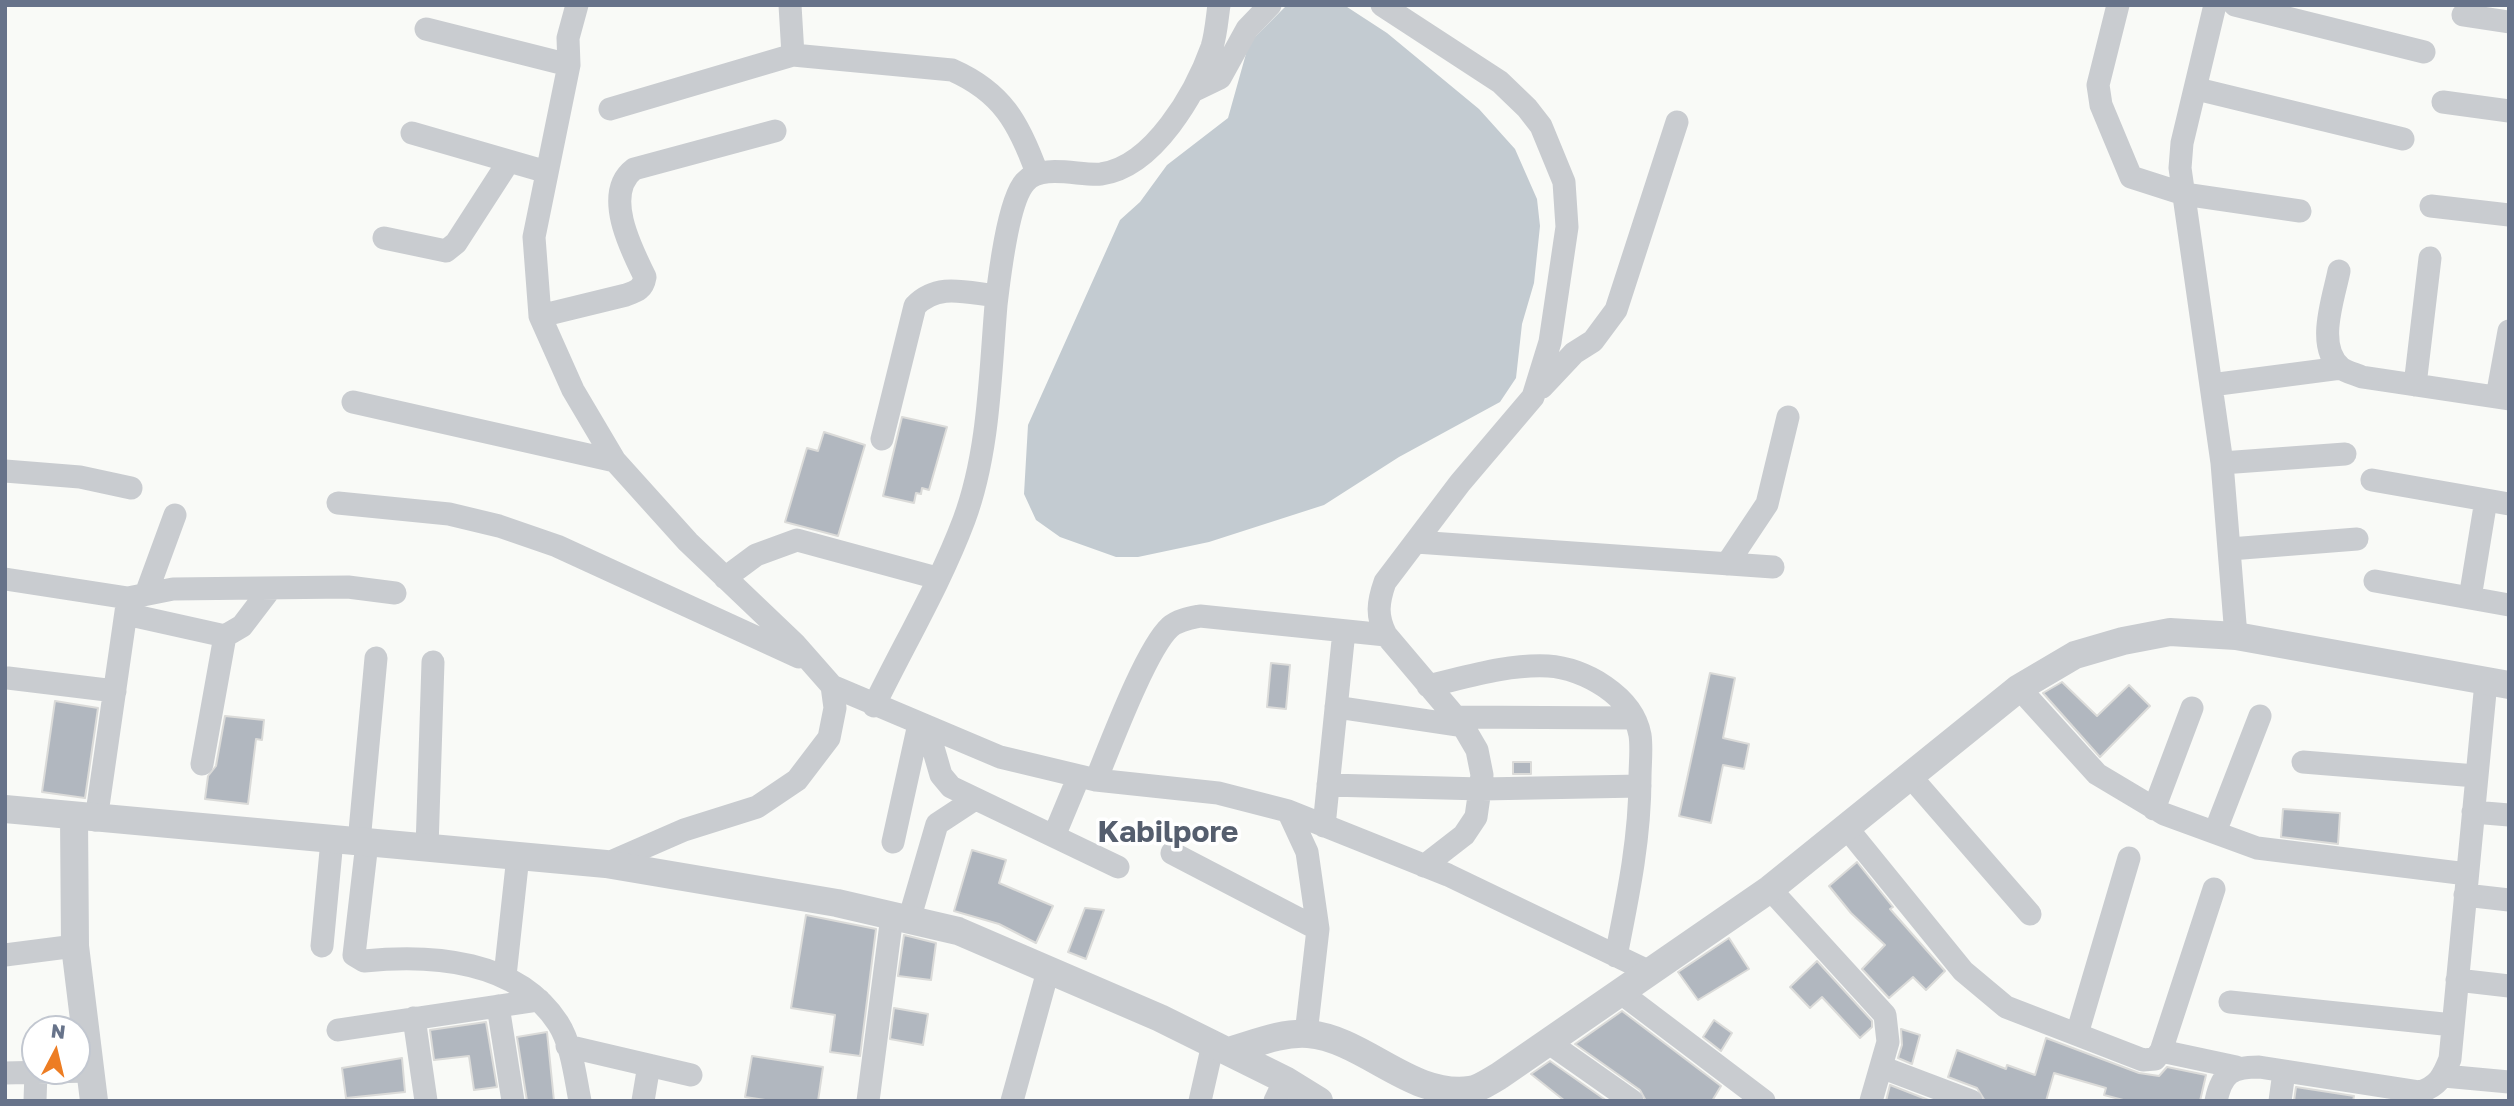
<!DOCTYPE html>
<style>
body{margin:0}
#map{position:relative;width:2514px;height:1106px;overflow:hidden;background:#f9faf7;font-family:"Golos Text",sans-serif}
canvas{display:block}
.frame{position:absolute;inset:0;border:7px solid #67738a;pointer-events:none}
.north{position:absolute;left:21px;top:1015px;width:70px;height:70px;box-sizing:border-box;background:#fff;border:2px solid #c2c7d0;border-radius:50%;rotate:7deg;font-size:19px;font-weight:700;line-height:28px;text-align:center;color:#67738a}
.north::after{content:'';display:block;margin:auto;width:24px;height:32px;background:#ed7d23;clip-path:polygon(50% 0,100% 100%,50% 72%,0 100%)}
</style>
<div id="map">
<canvas width="2514" height="1106"></canvas>
<div class="frame"></div>
<div class="north">N</div>
</div>
<script>
const g = document.querySelector('canvas').getContext('2d');
g.lineJoin = 'round';
function fill(path, color) { g.fillStyle = color; g.fill(path, 'evenodd'); }
function stroke(path, color, width, dash) { g.strokeStyle = color; g.lineWidth = width; g.lineCap = dash ? 'butt' : 'round'; g.setLineDash(dash || []); g.stroke(path); }
function label(font, color, halo, rows, align = 'center') {
  g.font = font + ' "Golos Text",sans-serif'; g.lineWidth = 7; g.setLineDash([]); g.textBaseline = 'middle'; g.strokeStyle = halo; g.fillStyle = color; for (const [text, x, y, turn = 0] of rows) {
    g.save(); g.translate(x, y); g.rotate((+turn || 0) * Math.PI / 180); g.textAlign = isNaN(turn) ? turn : align; if (halo) g.strokeText(text, 0, 0); g.fillText(text, 0, 0); g.restore();
  }
}
const water = new Path2D(`
 M 1287,5 L 1344,5 L 1387,33 L 1479,109 L 1515,149 L 1537,199 L 1540,226 L 1534,283 L 1522,324 L 1516,378 L 1500,402 L 1399,457 L 1324,505 L 1209,542 L 1138,557 L 1116,557 L 1060,537 L 1036,520 L 1024,494 L 1028,425 L 1120,220 L 1140,202 L 1167,165 L 1228,118 L 1249,43 Z`);
const building = new Path2D(`
 M 902,417 L 947,427 L 929,490 L 922,488 L 921,494 L 916,493 L 914,503 L 883,496 Z
 M 824,432 L 865,445 L 838,536 L 785,522 L 807,448 L 818,451 Z
 M 1271,663 L 1290,665 L 1286,709 L 1267,707 Z
 M 1710,673 L 1735,678 L 1723,738 L 1749,744 L 1744,769 L 1723,765 L 1711,823 L 1679,816 Z
 M 2062,682 L 2097,716 L 2129,685 L 2150,706 L 2100,757 L 2043,693 Z
 M 55,701 L 98,708 L 85,798 L 42,792 Z
 M 225,716 L 264,720 L 262,740 L 256,739 L 248,804 L 205,799 L 208,776 L 216,766 Z
 M 1513,762 L 1531,762 L 1531,774 L 1513,774 Z
 M 2283,809 L 2340,813 L 2338,844 L 2281,837 Z
 M 972,850 L 1006,860 L 999,883 L 1053,906 L 1036,943 L 999,924 L 954,911 Z
 M 1857,862 L 1893,907 L 1890,909 L 1945,971 L 1926,990 L 1913,977 L 1889,998 L 1862,969 L 1885,945 L 1851,913 L 1829,886 Z
 M 1085,908 L 1104,910 L 1086,959 L 1068,952 Z
 M 806,915 L 876,929 L 860,1056 L 830,1052 L 835,1015 L 791,1008 Z
 M 904,935 L 936,943 L 931,980 L 898,976 Z
 M 1729,938 L 1749,969 L 1698,1000 L 1678,972 Z
 M 1817,961 L 1872,1021 L 1872,1027 L 1860,1038 L 1822,997 L 1810,1008 L 1790,987 Z
 M 894,1008 L 928,1014 L 923,1045 L 890,1039 Z
 M 1622,1011 L 1721,1086 L 1712,1101 L 1646,1101 L 1640,1090 L 1575,1044 Z
 M 1714,1020 L 1732,1033 L 1721,1051 L 1703,1037 Z
 M 486,1022 L 497,1087 L 474,1090 L 469,1056 L 434,1060 L 430,1030 Z
 M 1901,1029 L 1920,1035 L 1912,1064 L 1898,1058 L 1902,1045 Z
 M 547,1032 L 554,1101 L 527,1101 L 517,1037 Z
 M 2046,1038 L 2139,1073 L 2159,1076 L 2167,1067 L 2206,1075 L 2200,1101 L 2127,1101 L 2104,1095 L 2106,1088 L 2054,1073 L 2046,1101 L 1985,1101 L 1977,1088 L 1948,1077 L 1957,1050 L 2006,1069 L 2007,1065 L 2035,1075 Z
 M 752,1056 L 823,1067 L 818,1101 L 772,1101 L 745,1097 Z
 M 402,1058 L 405,1092 L 346,1098 L 342,1068 Z
 M 1550,1061 L 1607,1101 L 1565,1101 L 1531,1074 Z
 M 1890,1085 L 1931,1101 L 1886,1101 Z
 M 2296,1087 L 2354,1096 L 2353,1101 L 2294,1101 Z`);
const minor = new Path2D(`
 M 577,5 L 568,38 L 569,65 L 534,237 L 540,316 L 573,390 L 615,461 L 688,542 L 795,644 L 832,686 L 835,708 L 829,738 L 797,780 L 757,807 L 684,830 L 606,864
 M 790,5 L 793,55
 M 1382,5 L 1500,82 L 1527,108 L 1541,126 L 1564,182 L 1567,227 L 1550,342 L 1533,397 L 1460,483 L 1385,582 C 1378,602 1376,616 1386,635 L 1463,726 L 1477,750 L 1482,775 L 1476,817 L 1464,835 L 1424,866
 M 2118,5 L 2098,85 L 2101,105 L 2131,177 L 2184,194 L 2300,211
 M 2215,5 L 2182,143 L 2180,168 L 2222,463 L 2236,636
 M 2235,5 L 2424,52
 M 2463,15 L 2509,22
 M 426,29 L 569,65
 M 2197,89 L 2403,139
 M 1193,91 L 1220,78 L 1247,29 L 1270,5
 M 2443,102 L 2509,111
 M 610,109 L 793,55 L 952,70 C 1002,92 1019,123 1037,173
 M 412,133 L 547,172
 M 2431,206 L 2509,215
 M 384,238 L 446,251 L 456,243 L 509,161
 M 2339,271 C 2334,297 2315,347 2341,368 C 2346,372 2355,374 2362,377 L 2509,399
 M 540,316 L 626,295 C 637,291 643,289 645,277 C 630,247 603,193 634,169 L 775,131
 M 2211,385 L 2341,368
 M 2415,385 L 2430,258
 M 1542,387 L 1574,353 L 1593,341 L 1616,310 L 1677,122
 M 2497,397 L 2509,331
 M 353,402 L 615,461
 M 882,439 L 915,306 C 938,282 967,293 997,296
 M 2222,463 L 2345,454
 M 5,471 L 80,477 L 131,488
 M 2372,480 L 2509,504
 M 338,503 L 449,514 L 499,526 L 557,546 L 799,657
 M 1416,542 L 1773,567
 M 2230,549 L 2357,539
 M 1727,564 L 1767,504 L 1788,417
 M 725,578 L 756,555 L 797,540 L 937,578
 M 5,579 L 128,598 L 173,589 L 348,587 L 395,593
 M 2375,581 L 2509,605
 M 146,594 L 175,515
 M 2470,598 L 2486,500
 M 126,614 L 225,636 L 242,626 L 271,588
 M 8,678 L 115,691
 M 832,686 L 1000,757 L 1096,780 L 1218,793 L 1288,811 L 1448,875 L 1650,972
 M 1428,686 C 1467,677 1508,664 1548,666 C 1584,668 1633,696 1640,735 C 1642,748 1640,764 1640,778 C 1640,839 1628,896 1616,956
 M 2019,688 L 2097,774 L 2164,814 L 2257,848 L 2467,874
 M 874,706 C 904,644 940,584 964,520 C 989,453 990,376 996,305 C 999,279 1008,201 1025,182 C 1041,163 1079,176 1101,174 C 1154,167 1196,92 1212,47 C 1216,34 1217,19 1219,5
 M 1336,707 L 1463,726
 M 1455,717 L 1633,718
 M 927,727 L 941,775 L 951,787 L 1118,867
 M 2303,762 L 2476,776
 M 202,764 L 225,636
 M 1910,776 L 2030,914
 M 1096,780 C 1110,746 1146,649 1170,627 C 1178,620 1190,618 1200,616 L 1386,635
 M 1328,785 L 1482,789 L 1640,786
 M 2154,809 L 2192,708
 M 1288,811 L 1307,852 L 1318,929 L 1306,1034
 M 2473,812 L 2509,815
 M 96,820 L 128,598
 M 1324,826 L 1344,631
 M 1846,827 L 1963,971 L 2006,1007 L 2143,1060 L 2155,1059 L 2161,1051 L 2214,889
 M 2215,832 L 2260,716
 M 1054,836 L 1079,776
 M 359,842 L 376,658
 M 893,842 L 919,724
 M 367,843 L 354,955 L 364,961 C 432,954 517,960 558,1023 C 572,1045 575,1076 580,1101
 M 427,848 L 433,662
 M 1172,853 L 1318,929
 M 1770,889 L 1885,1015 L 1888,1042 L 1871,1101
 M 2465,895 L 2509,900
 M 909,920 L 937,824 L 975,799
 M 322,946 L 332,840
 M 5,955 L 75,946
 M 505,976 L 518,856
 M 2457,980 L 2509,986
 M 1620,992 L 1764,1101
 M 2230,1002 L 2453,1025
 M 498,1006 L 513,1101
 M 414,1018 L 426,1101
 M 338,1030 L 539,1000
 M 2077,1034 L 2129,858
 M 1548,1042 L 1632,1101
 M 567,1046 L 691,1075
 M 2161,1051 L 2236,1067
 M 1881,1067 L 1971,1101
 M 5,1073 L 90,1071
 M 2444,1076 L 2509,1082
 M 35,1101 L 36,1072
 M 643,1101 L 649,1065
 M 868,1101 L 892,916
 M 1012,1101 L 1048,971
 M 1200,1101 L 1213,1044
 M 1275,1101 L 1285,1080
 M 2216,1101 C 2222,1072 2232,1067 2259,1067 L 2420,1092 C 2438,1086 2443,1077 2450,1059 L 2486,682
 M 2280,1101 L 2284,1072`);
const tertiary = new Path2D(`
 M 5,809 L 606,864 L 837,903 L 958,931 L 1160,1018 L 1285,1080 L 1319,1101
 M 74,817 L 75,946 L 94,1101
 M 1229,1051 C 1254,1044 1281,1032 1308,1034 C 1365,1039 1410,1098 1470,1090 C 1479,1089 1490,1081 1499,1076 L 1770,889 L 2019,688 L 2075,655 L 2123,641 L 2170,632 L 2236,636 L 2509,685`);
const districtNames = [
 ["Kabilpore",1168,832]
];
fill(water, '#c3cbd1');
fill(building, '#b1b7bf');
stroke(building, '#dbdbd9', 2);
stroke(minor, '#c9ccd0', 23);
stroke(tertiary, '#c9ccd0', 28);
label('bold 30px', '#555e6e', '#fff', districtNames);
</script>
